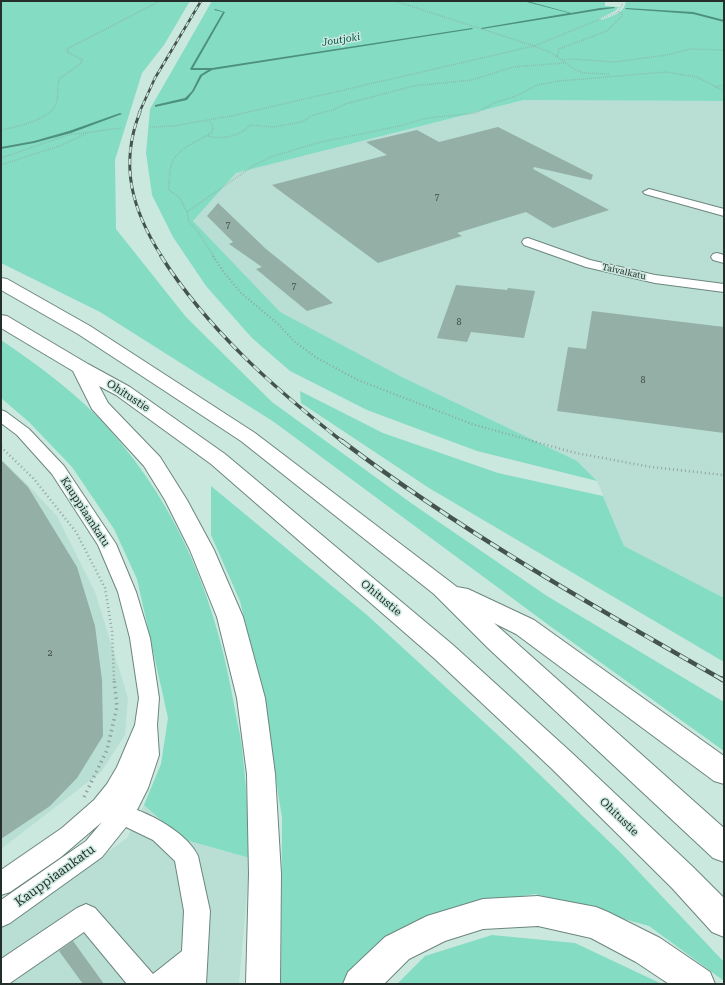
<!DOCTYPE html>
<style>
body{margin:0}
#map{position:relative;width:725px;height:985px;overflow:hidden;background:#cbe8df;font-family:"Roboto Serif",serif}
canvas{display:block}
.frame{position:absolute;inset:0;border:2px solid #242f2b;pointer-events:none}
</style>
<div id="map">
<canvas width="725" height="985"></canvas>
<div class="frame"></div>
</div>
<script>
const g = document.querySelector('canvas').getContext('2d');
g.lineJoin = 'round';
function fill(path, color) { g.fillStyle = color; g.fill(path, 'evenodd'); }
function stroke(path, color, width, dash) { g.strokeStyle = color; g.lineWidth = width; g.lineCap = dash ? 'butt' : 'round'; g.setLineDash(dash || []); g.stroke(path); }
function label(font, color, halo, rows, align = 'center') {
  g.font = font + ' "Roboto Serif",serif'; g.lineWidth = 3; g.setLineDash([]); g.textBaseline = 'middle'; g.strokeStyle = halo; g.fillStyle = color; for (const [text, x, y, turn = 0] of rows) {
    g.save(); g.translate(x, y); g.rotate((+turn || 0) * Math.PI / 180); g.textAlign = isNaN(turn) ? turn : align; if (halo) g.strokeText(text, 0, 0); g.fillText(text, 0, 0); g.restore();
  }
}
const built = new Path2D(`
 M 525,100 L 724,101 L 724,598 L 624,546 L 597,481 L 577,461 L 400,376 L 264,307 L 193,221 L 236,173 Z
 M 1,459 L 27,484 L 57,516 L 95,592 L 128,698 L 125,735 L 101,772 L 1,849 Z
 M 144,805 L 182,839 L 250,858 L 239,984 L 1,984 L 1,928 L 127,838 Z`);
const green = new Path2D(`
 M 1,1 L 190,1 L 164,45 L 142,73 L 115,160 L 116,229 L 186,317 L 272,402 L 411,503 L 547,596 L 724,702 L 724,751 L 554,629 L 274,422 L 100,312 L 1,263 Z
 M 212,1 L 605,1 L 605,6 L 619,7 L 615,11 L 599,19 L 602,20 C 613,15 624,14 626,1 L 724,1 L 724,101 L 524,100 L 236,173 L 193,221 L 280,312 L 400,376 L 577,461 L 597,481 L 477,451 L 367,410 L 290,371 L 252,338 L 206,286 L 173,237 L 152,195 L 146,153 L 150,109 Z
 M 1,340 C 39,366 77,393 108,428 C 181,510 217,603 235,710 C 238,726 242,742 243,758 C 247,791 248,825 250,858 L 182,839 L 144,805 L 161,764 L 168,718 L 137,579 L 114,529 L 72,467 L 29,422 L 1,398 Z
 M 300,391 L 383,433 L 498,473 L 603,496 L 624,546 L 724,598 L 724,662 L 429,488 L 301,403 Z
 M 211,486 L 367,615 L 511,747 L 621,853 L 724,962 L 724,981 L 649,926 L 535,894 L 456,906 L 394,933 L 343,984 L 281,984 L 282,818 L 262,691 L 240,601 L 211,535 Z
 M 492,935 L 575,943 L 662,984 L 397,984 L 425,956 Z`);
const stream = new Path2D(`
 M 523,1 L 527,1 L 571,13 L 600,8 L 614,7 L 615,8 L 600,10 L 482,29 L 481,28 L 569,13 Z
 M 626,8 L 693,12 L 724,20 L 724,22 L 693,14 L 625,9 Z
 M 215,9 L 225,12 L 193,68 L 212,68 L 472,28 L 473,29 L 212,70 L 202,76 L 194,91 L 187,100 L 155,107 L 155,105 L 185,98 L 192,91 L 200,75 L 208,70 L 191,70 L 190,69 L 223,12 L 214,10 Z
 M 120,113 L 122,114 L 71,133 L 34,143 L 1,149 L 1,147 L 34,141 L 69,131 Z`);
const building = new Path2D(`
 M 498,127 L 593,175 L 591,180 L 534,167 L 533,169 L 609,210 L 553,228 L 526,212 L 457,233 L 462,236 L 378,263 L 272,185 L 387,155 L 366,142 L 417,130 L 439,142 Z
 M 218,203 L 266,249 L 333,303 L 307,311 L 256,269 L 262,267 L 229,244 L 233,242 L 207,216 Z
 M 456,285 L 507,290 L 508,288 L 535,291 L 524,338 L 471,332 L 467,342 L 437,338 Z
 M 592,311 L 724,327 L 724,433 L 557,411 L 568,347 L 586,349 Z
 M 1,460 L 28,487 L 77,567 L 95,626 L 102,680 L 103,736 L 77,778 L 50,806 L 1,839 Z
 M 73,941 L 104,984 L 83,984 L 59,951 Z`);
const pathFar3 = new Path2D(`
 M 395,1 L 534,46 L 552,53 L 574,69 L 583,73 L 610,74
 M 557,57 L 559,49 L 607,31 L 622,16 L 622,13 L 618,12
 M 562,60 L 571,59 L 615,62 L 667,55 L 690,49 L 724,50
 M 715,87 L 724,85
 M 150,127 L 173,126 L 231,116 L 534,46 L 618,12 L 623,3
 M 1,130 C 16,127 50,120 56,104 C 59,96 57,87 59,79 L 81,63 L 82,60 L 68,52 L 67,49 L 160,1
 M 208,136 C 222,140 241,136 250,125 L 273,127 L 302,122 L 313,115 L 333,110 L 345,104 L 413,86 L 472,80 L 513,67 L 564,63
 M 1,158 L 68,135 L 121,128
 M 1,165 L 62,145 L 89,132
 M 187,212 L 180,198 L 168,189 C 170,181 169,171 172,163 C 178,147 199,142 212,132 L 213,127 L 209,120
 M 214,257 L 198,232 L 189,222 L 187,212 L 253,166 L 270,157 L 321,142 L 400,126 L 427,118 L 476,113 L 494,103 L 516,96 L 537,85 L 559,81 L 666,72 L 697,77 L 724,91`);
const pathFar2 = new Path2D(`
 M 213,256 L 223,271 L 241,293 L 277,323 L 295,342 L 317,358 L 358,380 L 472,424 L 536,442`);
const pathFar1 = new Path2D(`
 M 532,441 L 576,453 L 651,467 L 724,475
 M 1,447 L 34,479 L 76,532 L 105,588 L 112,631 L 114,680`);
const path = new Path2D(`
 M 84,797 L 107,750 L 117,707 L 114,679`);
const minor = new Path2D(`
 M 649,189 L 724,209 L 724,216 L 645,194 L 643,192 Z
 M 528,238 L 590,260 L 655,275 L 724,284 L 724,292 L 655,283 L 586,267 L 524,245 L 522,242 L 524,239 Z
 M 717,253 L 724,255 L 724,263 L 713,260 L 711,257 L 713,254 Z
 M 1,410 L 6,412 L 29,429 L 64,466 L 116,544 L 136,592 L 150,638 L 159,698 L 157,725 L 159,755 L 148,788 L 137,810 C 158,818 188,835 198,856 L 210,911 L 206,984 L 127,984 L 84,932 L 10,983 L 1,984 L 1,959 L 77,908 L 86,904 L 95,908 L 153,974 L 182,951 L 184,911 L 175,861 L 153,840 L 126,827 L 102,857 L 10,923 L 1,927 L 1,900 L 86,841 L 102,822 L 61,857 L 10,892 L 1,895 L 1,870 L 62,828 L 94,800 L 107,784 L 117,767 L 135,725 L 139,698 L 130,638 L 118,592 L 98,545 L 52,474 L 17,435 L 1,423 Z`);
const highway = new Path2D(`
 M 1,278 L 7,279 L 90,326 L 255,433 L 457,587 L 468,589 L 534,620 L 724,756 L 724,784 L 714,781 L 516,634 L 494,623 L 724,828 L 724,862 L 713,858 L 488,648 L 434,594 L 241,441 L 78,334 L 1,290 Z
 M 1,315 L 7,316 L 88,364 L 130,387 L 225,454 L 453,645 L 572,753 L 694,868 L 724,898 L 724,937 L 712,932 L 672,888 L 552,769 L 435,659 L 211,464 L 116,395 L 99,386 L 108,403 L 160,457 L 187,500 L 214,550 L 243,617 L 265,698 L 275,774 L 281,874 L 280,984 L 246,984 L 249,874 L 247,774 L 237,698 L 217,617 L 190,550 L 165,500 L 144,466 L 92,409 L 73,371 L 1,328 Z
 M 538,896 L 596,907 L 608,912 L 660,938 L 710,972 L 715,984 L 669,984 L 636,962 L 591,938 L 538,926 L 483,929 L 445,941 L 409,959 L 384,984 L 343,984 L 348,972 L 385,937 L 427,916 L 483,899 Z`);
const railFar4 = new Path2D(`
 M 139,113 L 155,78 L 201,1`);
const railFar3 = new Path2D(`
 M 140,112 C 119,165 132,210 162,257`);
const railFar2 = new Path2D(`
 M 161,256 C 208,330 275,389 343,442`);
const railFar1 = new Path2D(`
 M 342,441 C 462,532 593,606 723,680`);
const rail = new Path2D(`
 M 722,679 L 724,680`);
const numberNames = [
 ["7",437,197],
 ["7",228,225],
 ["7",294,286],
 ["8",459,322],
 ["8",643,380],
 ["2",50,653]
];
const farStreetnames = [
 ["Taivalkatu",624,272,13]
];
const farWaternames = [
 ["Joutjoki",341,40,-9]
];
const streetNames = [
 ["Ohitustie",128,396,33],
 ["Kauppiaankatu",85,512,57],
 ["Ohitustie",381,598,40],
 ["Ohitustie",619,817,44]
];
const nearStreetnames = [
 ["Kauppiaankatu",55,876,-36]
];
fill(built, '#b9ded3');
fill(green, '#84dcc3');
fill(stream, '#4d907e');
fill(building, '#93afa6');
stroke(minor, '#6c867e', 2);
stroke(highway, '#6c867e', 2);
stroke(pathFar3, '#8fa59e', 1.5, [0.5, 1.5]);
stroke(pathFar2, '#8fa59e', 2, [1, 2.5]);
stroke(pathFar1, '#8fa59e', 2.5, [1, 3]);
stroke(path, '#8fa59e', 3.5, [1.5, 4]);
fill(minor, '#fff');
fill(highway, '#fff');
stroke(railFar4, '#44534e', 2.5);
stroke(railFar3, '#44534e', 3);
stroke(railFar2, '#44534e', 3.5);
stroke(railFar1, '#44534e', 4.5);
stroke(rail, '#44534e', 5.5);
stroke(railFar4, '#cbe8df', 1.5, [4.5]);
stroke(railFar3, '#cbe8df', 2, [6]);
stroke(railFar2, '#cbe8df', 2.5, [8]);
stroke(railFar1, '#cbe8df', 3, [10]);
stroke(rail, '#cbe8df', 4, [12]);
label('9px', '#404f4a', null, numberNames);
label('9px', '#242f2b', '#cbe8df', farStreetnames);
label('italic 10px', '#025443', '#cbe8df', farWaternames);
label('11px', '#242f2b', '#cbe8df', streetNames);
label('13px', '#242f2b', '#cbe8df', nearStreetnames);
</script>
